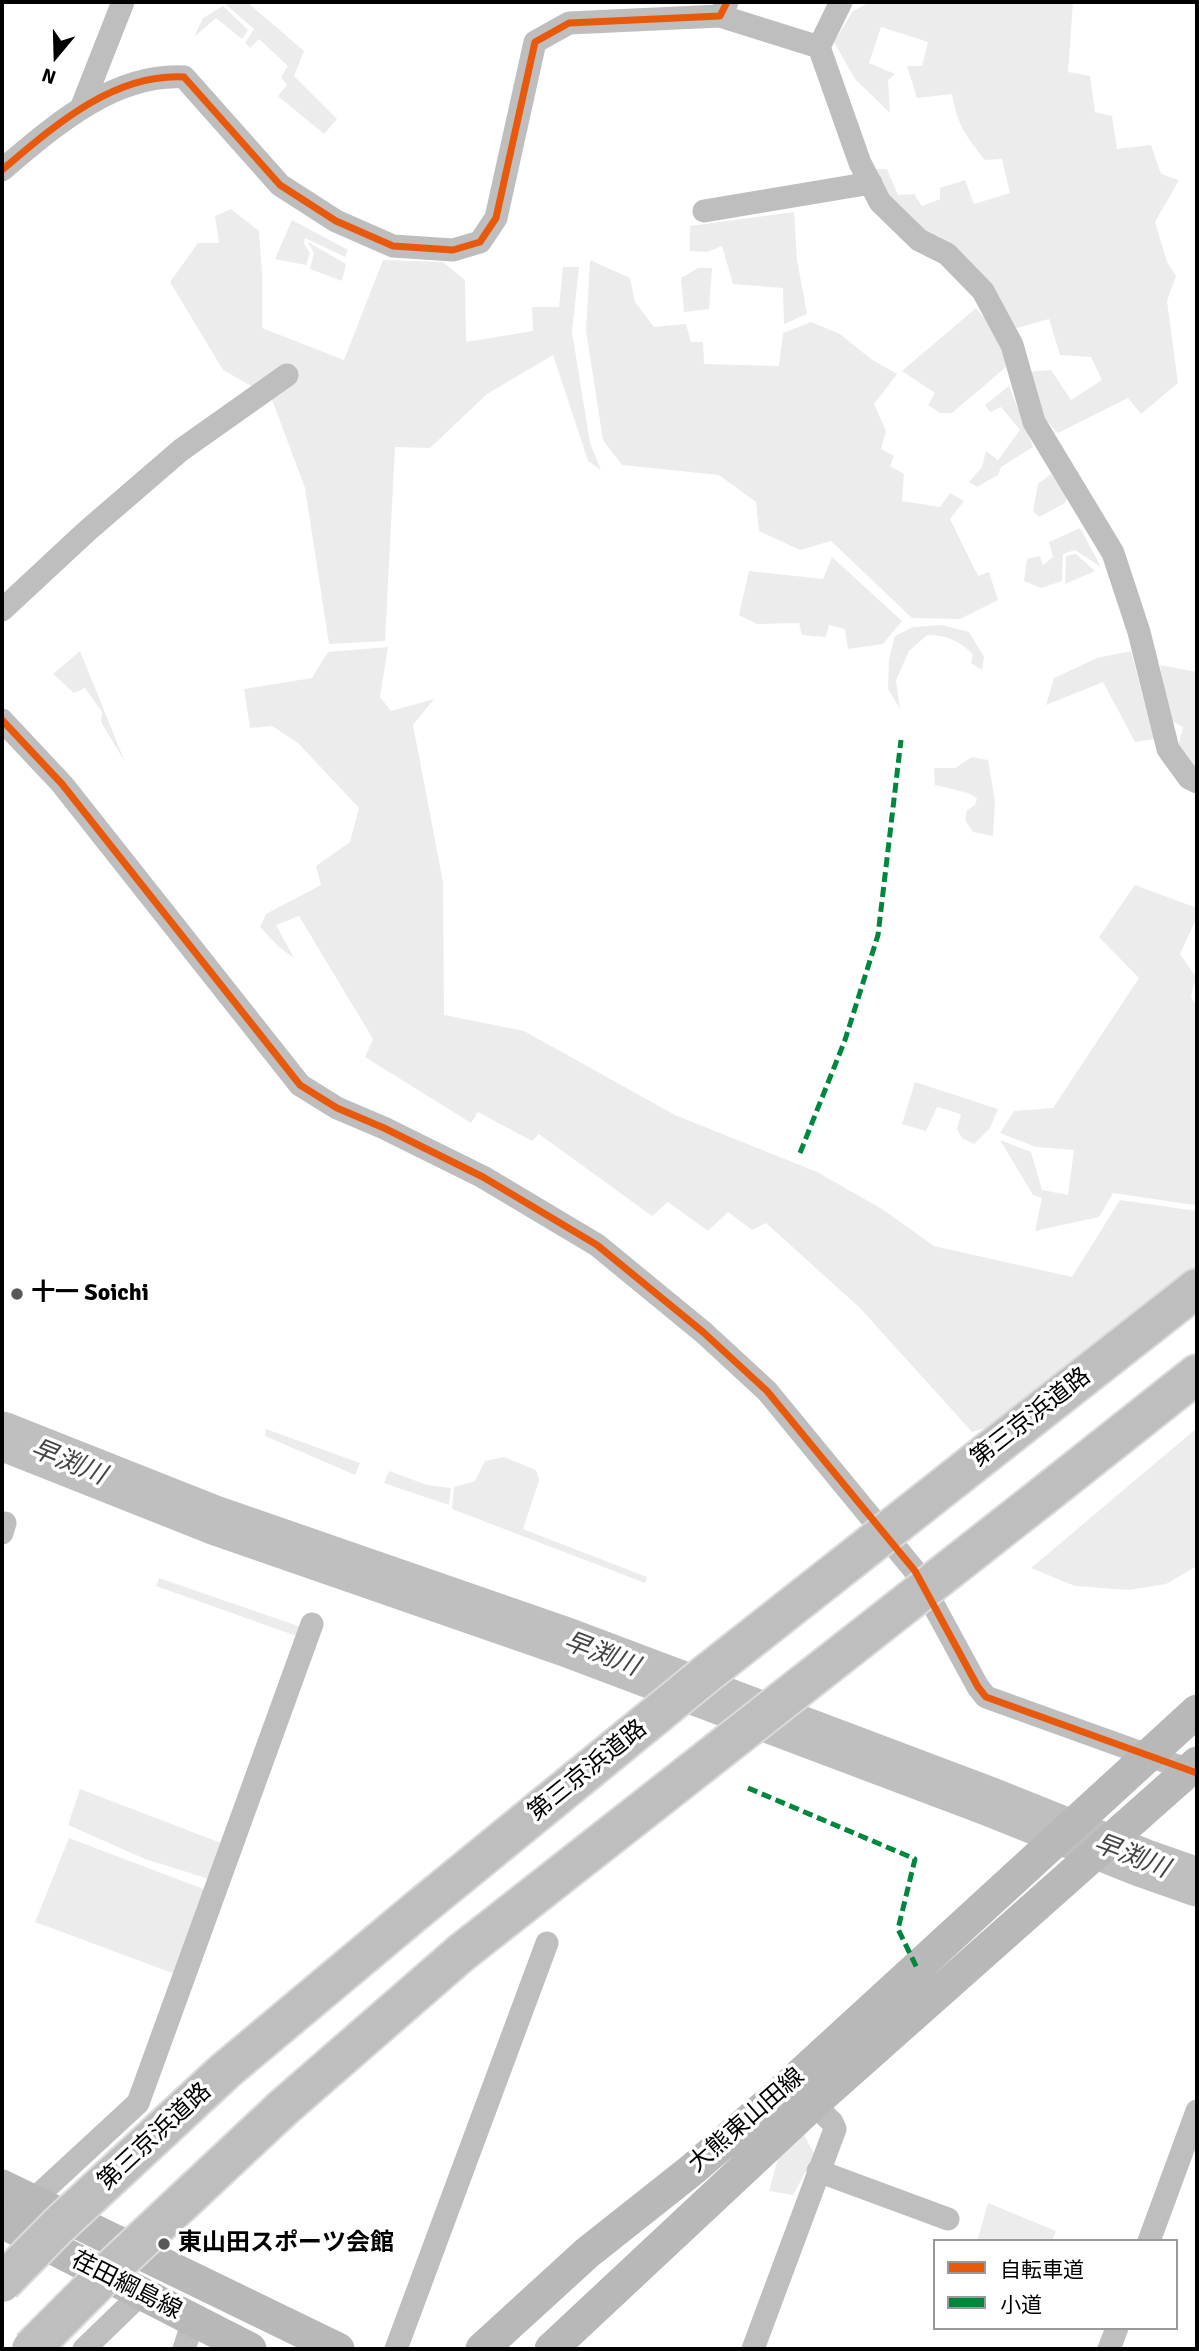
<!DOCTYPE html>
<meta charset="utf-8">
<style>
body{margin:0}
#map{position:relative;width:1199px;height:2351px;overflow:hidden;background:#fff;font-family:Signika,"Noto Sans JP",sans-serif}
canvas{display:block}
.frame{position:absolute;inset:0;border:4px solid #000;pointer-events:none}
.legend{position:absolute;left:933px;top:2239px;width:245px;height:91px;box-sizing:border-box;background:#fff;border:2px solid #999;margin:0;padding:9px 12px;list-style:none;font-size:21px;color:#000}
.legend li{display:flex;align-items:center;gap:14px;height:35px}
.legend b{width:35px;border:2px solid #999}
.north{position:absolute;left:21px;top:21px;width:70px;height:70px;-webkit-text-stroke:5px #fff;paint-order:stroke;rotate:199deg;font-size:19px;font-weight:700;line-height:28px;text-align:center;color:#000}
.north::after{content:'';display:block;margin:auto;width:24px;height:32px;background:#000;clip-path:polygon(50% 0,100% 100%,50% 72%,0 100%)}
</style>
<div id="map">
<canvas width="1199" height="2351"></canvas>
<div class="frame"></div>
<ul class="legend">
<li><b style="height:9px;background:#e8590c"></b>自転車道</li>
<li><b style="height:9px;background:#00873e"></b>小道</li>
</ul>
<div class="north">N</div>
</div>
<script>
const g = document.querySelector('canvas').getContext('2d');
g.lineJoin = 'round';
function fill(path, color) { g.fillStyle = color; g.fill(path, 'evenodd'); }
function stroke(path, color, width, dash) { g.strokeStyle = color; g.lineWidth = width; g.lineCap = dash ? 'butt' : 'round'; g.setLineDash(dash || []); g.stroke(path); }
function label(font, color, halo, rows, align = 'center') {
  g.font = font + ' Signika,"Noto Sans JP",sans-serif'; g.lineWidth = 7; g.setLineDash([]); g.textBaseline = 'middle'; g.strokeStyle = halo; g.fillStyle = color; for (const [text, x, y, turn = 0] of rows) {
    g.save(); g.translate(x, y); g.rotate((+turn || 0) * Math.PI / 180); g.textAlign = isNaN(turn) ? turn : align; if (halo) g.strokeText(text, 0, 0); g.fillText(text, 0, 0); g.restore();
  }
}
const green = new Path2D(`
 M 223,2 L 247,2 L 304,51 L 294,76 L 337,119 L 324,134 L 278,96 L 287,85 L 281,77 L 288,66 L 259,39 L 250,48 L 245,43 L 254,29 Z
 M 870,2 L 1073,2 L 1068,72 L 1090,76 L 1095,112 L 1112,116 L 1117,149 L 1151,145 L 1161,174 L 1179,180 L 1155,222 L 1167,262 L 1176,276 L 1167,301 L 1178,383 L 1141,414 L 1128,398 L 1058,433 L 1039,413 L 1026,372 L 1051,370 L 1071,400 L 1102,380 L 1091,357 L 1060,355 L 1049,319 L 1013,329 L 884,197 L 869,169 L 887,169 L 898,195 L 914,194 L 922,206 L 940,199 L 940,188 L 965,180 L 974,204 L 1010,193 L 1002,159 L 985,160 C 965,135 958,126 952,94 L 917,98 L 907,66 L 922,66 L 928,42 L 881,27 L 869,63 L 895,74 L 888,80 L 890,113 L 855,79 L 834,42 L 853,11 Z
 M 223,6 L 248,30 L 242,39 L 216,18 L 194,37 L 203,18 Z
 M 231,209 L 259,231 L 262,273 L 262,328 L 344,360 L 383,260 L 443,262 L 465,280 L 466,342 L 533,331 L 532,307 L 559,307 L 563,267 L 579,267 L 572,332 L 590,443 L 601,470 L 588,461 L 553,355 L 487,394 L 430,448 L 395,447 L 385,641 L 329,644 L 305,488 L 271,397 L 223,370 L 170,282 L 198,243 L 219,243 L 215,216 Z
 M 794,212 L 797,260 L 807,314 L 784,324 L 783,288 L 733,284 L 722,246 L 707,252 L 690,251 L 690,226 Z
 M 292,220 L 348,250 L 345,257 L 305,238 L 304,244 L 310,253 L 306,265 L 275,259 Z
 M 308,242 L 346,264 L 342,281 L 310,269 L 314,253 Z
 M 590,260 L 630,278 L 635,302 L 654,327 L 686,324 L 691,342 L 703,342 L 704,364 L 779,366 L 783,333 L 811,322 L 840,334 L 871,359 L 897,374 L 874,404 L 886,431 L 881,449 L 894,456 L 890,466 L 904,474 L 902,501 L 940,507 L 950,493 L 964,501 L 950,519 L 978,576 L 989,572 L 998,600 L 960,619 L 912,618 L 831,541 L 800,550 L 759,531 L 756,502 L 719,475 L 622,465 L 603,440 L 586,331 Z
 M 698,268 L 712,268 L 709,309 L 684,312 L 681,278 Z
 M 976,308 L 1002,341 L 1006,367 L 952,413 L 940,413 L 928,405 L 935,393 L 902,371 Z
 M 1009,386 L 1033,447 L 1001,467 L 998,475 L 977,487 L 969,482 L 982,467 L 986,451 L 998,460 L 1020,430 L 1001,407 L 990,412 L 985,405 Z
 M 1051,474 L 1067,496 L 1065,503 L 1039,517 L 1033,511 L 1038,484 Z
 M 1080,528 L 1101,567 L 1075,550 L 1063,554 L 1062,581 L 1041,588 L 1024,581 L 1027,559 L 1040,556 L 1043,565 L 1053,557 L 1049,542 Z
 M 1076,554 L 1095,571 L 1065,584 L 1066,556 Z
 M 832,557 L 902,621 L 883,644 L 848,649 L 845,629 L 829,625 L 826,637 L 802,635 L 799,623 L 757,624 L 739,615 L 749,571 L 823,579 Z
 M 942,625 L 969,632 L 984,657 L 982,670 L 971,663 L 973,654 C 959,641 947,635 927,635 L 909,651 L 896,680 L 900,709 L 888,689 L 889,659 L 895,636 L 913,627 Z
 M 388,647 L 380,697 L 391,711 L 434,699 L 413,725 L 443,882 L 444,1015 L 524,1031 L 675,1115 L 817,1172 L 882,1209 L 934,1246 L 1072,1277 L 1120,1200 L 1197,1211 L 1197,1265 L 1011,1420 L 972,1432 L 860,1308 L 766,1223 L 752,1230 L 728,1212 L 708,1231 L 668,1202 L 652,1216 L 539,1134 L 532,1141 L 478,1112 L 471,1123 L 365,1057 L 373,1039 L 299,916 L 276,925 L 294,958 L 279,947 L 260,927 L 266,914 L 321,885 L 316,866 L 350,842 L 359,808 L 298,743 L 272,726 L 250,728 L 244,689 L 312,678 L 328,652 Z
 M 80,651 L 125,762 L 101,722 L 102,712 L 85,688 L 74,693 L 53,674 Z
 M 1131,651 L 1154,739 L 1135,742 L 1103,682 L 1046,705 L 1054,678 L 1097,658 Z
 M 1160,665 L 1197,672 L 1197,775 L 1187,766 L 1187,754 L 1177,750 L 1183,727 L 1168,719 Z
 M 972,757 L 988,760 L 995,801 L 993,836 L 973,832 L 965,820 L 967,810 L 975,805 L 977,798 L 968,793 L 935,785 L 934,768 L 955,768 Z
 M 1135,885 L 1197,908 L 1197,917 L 1180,954 L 1196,977 L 1191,996 L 1197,1008 L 1197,1202 L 1194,1205 L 1113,1193 L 1099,1217 L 1035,1231 L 1042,1198 L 1033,1195 L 1000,1140 L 1031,1152 L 1042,1190 L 1068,1195 L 1074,1150 L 1036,1147 L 1000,1133 L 1014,1111 L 1053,1108 L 1139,978 L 1099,937 Z
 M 915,1082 L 998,1109 L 990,1128 L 974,1144 L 962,1138 L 957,1129 L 961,1114 L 937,1107 L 926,1131 L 902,1124 Z
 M 1197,1428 L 1197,1566 L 1166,1584 L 1129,1590 L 1075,1586 L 1031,1568 Z
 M 266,1429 L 360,1463 L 355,1475 L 265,1436 Z
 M 504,1457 L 536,1470 L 539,1480 L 523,1529 L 647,1577 L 645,1583 L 452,1509 L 454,1487 L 475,1481 L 485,1461 Z
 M 389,1471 L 427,1485 L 451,1488 L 449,1505 L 384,1483 Z
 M 159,1578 L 304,1628 L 302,1638 L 156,1586 Z
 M 80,1789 L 221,1843 L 209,1879 L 145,1859 L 68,1825 Z
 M 69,1838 L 206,1890 L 175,1974 L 35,1922 Z
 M 803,2133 L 815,2155 L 793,2195 L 769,2191 L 780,2152 Z
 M 988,2203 L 1056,2231 L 1052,2241 L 977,2241 Z`);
const river = new Path2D(`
 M 2,1436 L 214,1520 L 566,1642 L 988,1801 L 1143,1863 L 1197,1882`);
const street = new Path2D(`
 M 720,16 L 819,47 L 841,2
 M 819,47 L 860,163 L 880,202 L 919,240 L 947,254 L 983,291 L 1012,345 L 1034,422 L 1113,553 L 1139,632 L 1168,749 L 1189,778 L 1197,782
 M 82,106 L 123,2
 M 2,170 C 53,127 113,73 184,77 L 280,185 L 336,221 L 393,246 L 453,250 L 480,242 L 496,218 L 535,42 L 569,23 L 720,16 L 727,2
 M 704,211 L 871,183
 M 2,610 L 87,531 L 181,450 L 287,375
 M 2,720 L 62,784 L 300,1085 L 337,1108 L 384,1128 L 483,1177 L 597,1245 L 703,1332 L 767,1391 L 915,1571 L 978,1687 L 986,1697 L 1197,1773
 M 2,1533 L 5,1523
 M 818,2171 L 948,2219
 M 32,2201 L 138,2103 L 312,1624
 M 1149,2241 L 1197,2111
 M 84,2349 L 141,2294
 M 184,2349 L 193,2321
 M 396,2349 L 547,1943
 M 753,2349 L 835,2129 L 832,2122 L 813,2104
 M 1109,2349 L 1117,2328`);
const secondary = new Path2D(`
 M 2,2186 L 338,2349
 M 2,2222 L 250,2349
 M 482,2349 L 587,2253 L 693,2169 L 777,2096 L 1197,1711
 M 551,2349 L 813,2104 L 1197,1763`);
const highway = new Path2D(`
 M 1002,1441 L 1197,1288
 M 1043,1496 L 1197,1374`);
const highwayBridge = new Path2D(`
 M 2,2283 L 58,2226 L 225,2071 L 415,1912 L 705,1675 L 1002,1441
 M 31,2349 L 110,2270 L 284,2107 L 461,1953 L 1043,1496`);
const quiet = new Path2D(`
 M 800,1153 L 845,1040 L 878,935 L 901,740
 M 748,1788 L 915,1859 L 898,1929 L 917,1968`);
const cycleway = new Path2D(`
 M 2,170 C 53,127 113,73 184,77 L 280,185 L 336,221 L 393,246 L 453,250 L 480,242 L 496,218 L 535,42 L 569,23 L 720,16 L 727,2
 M 2,720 L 62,784 L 300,1085 L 337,1108 L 384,1128 L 483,1177 L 597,1245 L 703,1332 L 767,1391 L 915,1571 L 978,1687 L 986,1697 L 1197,1773`);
const markers = [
 [17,1294,7,"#595959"],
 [164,2244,7,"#595959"]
];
const poiNames = [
 ["十一 Soichi",31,1294],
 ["東山田スポーツ会館",178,2244]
];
const streetNames = [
 ["第三京浜道路",1031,1418,-38],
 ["第三京浜道路",588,1771,-39],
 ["大熊東山田線",747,2121,-41],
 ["第三京浜道路",155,2137,-43],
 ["荏田綱島線",126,2286,27]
];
const waterNames = [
 ["早渕川",68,1463,22],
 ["早渕川",601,1655,21],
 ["早渕川",1131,1857,21]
];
fill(green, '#ececec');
stroke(river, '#bfbfbf', 49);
stroke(highway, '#dbdbdb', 42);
stroke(street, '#bebebe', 23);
stroke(secondary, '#b8b8b8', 33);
stroke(highway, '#bebebe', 38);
stroke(highwayBridge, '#dbdbdb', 42, []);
stroke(highwayBridge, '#bebebe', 38);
stroke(quiet, '#00873e', 5, [10, 5]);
stroke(cycleway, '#e8590c', 7);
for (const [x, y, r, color] of markers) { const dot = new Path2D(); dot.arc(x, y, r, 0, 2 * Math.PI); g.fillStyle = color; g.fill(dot); stroke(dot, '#fff', 2.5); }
label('bold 24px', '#000', '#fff', poiNames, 'left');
label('24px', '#000', '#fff', streetNames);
label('italic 26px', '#444', '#fff', waterNames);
</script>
